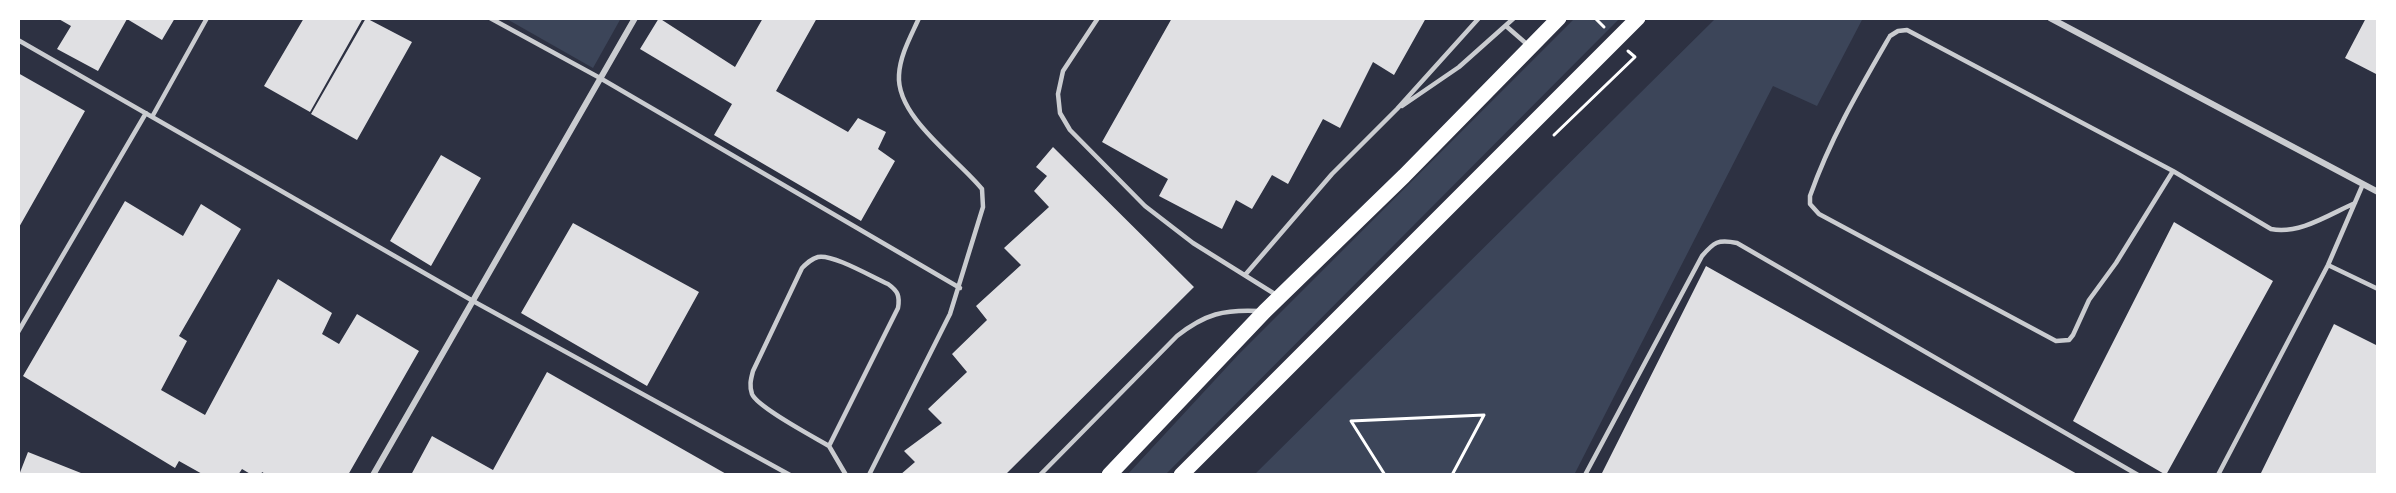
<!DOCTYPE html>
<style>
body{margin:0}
#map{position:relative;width:2396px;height:493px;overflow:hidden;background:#2d3142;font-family:Quicksand,sans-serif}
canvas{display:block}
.frame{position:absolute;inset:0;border:20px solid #fff;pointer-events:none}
</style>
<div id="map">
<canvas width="2396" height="493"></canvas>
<div class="frame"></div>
</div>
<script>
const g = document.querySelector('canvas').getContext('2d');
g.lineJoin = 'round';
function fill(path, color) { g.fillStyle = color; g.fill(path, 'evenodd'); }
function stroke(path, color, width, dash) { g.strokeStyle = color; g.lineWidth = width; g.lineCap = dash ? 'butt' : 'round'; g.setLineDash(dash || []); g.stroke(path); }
const green = new Path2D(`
 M 505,18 L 621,18 L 593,68 Z
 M 1575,18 L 1620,18 L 1165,475 L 1127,475 L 1238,355 Z
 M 1716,18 L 1863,18 L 1817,106 L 1773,86 L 1574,475 L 1254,475 Z`);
const building = new Path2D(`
 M 57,18 L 175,18 L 162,40 L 127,19 L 98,71 L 57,49 L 71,26 Z
 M 304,18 L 363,18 L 310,112 L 264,86 Z
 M 366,18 L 412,42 L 357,140 L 311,114 Z
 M 659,18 L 735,67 L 763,18 L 817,18 L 776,91 L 848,132 L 858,118 L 886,132 L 878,149 L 895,161 L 861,221 L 714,135 L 732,104 L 640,49 Z
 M 1172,18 L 1426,18 L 1394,75 L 1373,62 L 1340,128 L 1323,119 L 1288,184 L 1272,175 L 1252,209 L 1236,200 L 1222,229 L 1159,196 L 1168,179 L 1102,142 Z
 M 2366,18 L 2378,18 L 2378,75 L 2345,58 Z
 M 18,73 L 85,111 L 18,229 Z
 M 1053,147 L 1194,287 L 1005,475 L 900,475 L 915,462 L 904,451 L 942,423 L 928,409 L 967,372 L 952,354 L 987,320 L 976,306 L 1021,265 L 1004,248 L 1049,207 L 1034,191 L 1047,176 L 1036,167 Z
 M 441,155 L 481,178 L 431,266 L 390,241 Z
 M 125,201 L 183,236 L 201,204 L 241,229 L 179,336 L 187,341 L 161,390 L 205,415 L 278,279 L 332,313 L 322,334 L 339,344 L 357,314 L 419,351 L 348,475 L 267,475 L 262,472 L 261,475 L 252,475 L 242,469 L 238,475 L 204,475 L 179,461 L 175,468 L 23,376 Z
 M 2174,222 L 2273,281 L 2166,475 L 2073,421 Z
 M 573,223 L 699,292 L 647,386 L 521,313 Z
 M 1706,266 L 2079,475 L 1601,475 Z
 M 2334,324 L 2378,346 L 2378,470 L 2376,475 L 2260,475 Z
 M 547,372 L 728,475 L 411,475 L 432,436 L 493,470 Z
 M 28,452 L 86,475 L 19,475 Z`);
const path = new Path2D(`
 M 1595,18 L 1604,27
 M 1554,135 L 1635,57 L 1628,51
 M 1385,475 L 1351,421 L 1484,415 L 1452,475`);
const service = new Path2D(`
 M 490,18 L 600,78 L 960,288
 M 1098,18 L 1063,71 L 1058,94 L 1060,113 L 1070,130 L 1145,206 L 1193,243 L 1278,296
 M 1506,26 L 1529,46
 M 18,40 L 473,301 L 790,475
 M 1402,106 L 1459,67 L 1514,18
 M 152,117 L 207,18
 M 2173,171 L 2116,263 L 2089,300 L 2073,335 L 2069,340 L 2056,341 L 1819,214 L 1810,204 L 1810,196 C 1830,139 1860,88 1890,36 L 1898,31 L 1907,30 L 2173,171 L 2271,229 C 2299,235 2330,214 2355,203
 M 2328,265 L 2378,289
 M 1245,275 L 1332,174 L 1397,109 L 1479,18
 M 18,332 L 146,113
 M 829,446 C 814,437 757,407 752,394 C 749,385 751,379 753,371 L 802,268 C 807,263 811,259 818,257 C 833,254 872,277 888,284 C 898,291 900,296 898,308 L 829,446 L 846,475
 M 869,475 L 950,314 L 983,207 L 982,189 C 958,159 896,117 899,75 C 900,55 911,36 919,18
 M 1040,475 L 1177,336 C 1205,314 1224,309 1260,311
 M 1585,475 L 1702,256 C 1714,242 1718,239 1737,243 L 2138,475
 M 2218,475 L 2328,265 L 2363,184`);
const minor = new Path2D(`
 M 2050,18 L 2378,192
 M 373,475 L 635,18`);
const trunk = new Path2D(`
 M 1109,475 L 1265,311 L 1404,176 L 1559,18
 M 1181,475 L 1638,18`);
fill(green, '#3c4559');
fill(building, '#e0e0e3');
stroke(path, '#fff', 3);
stroke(service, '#caccd0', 4.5);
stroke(minor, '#caccd0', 6);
stroke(trunk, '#fff', 15);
</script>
